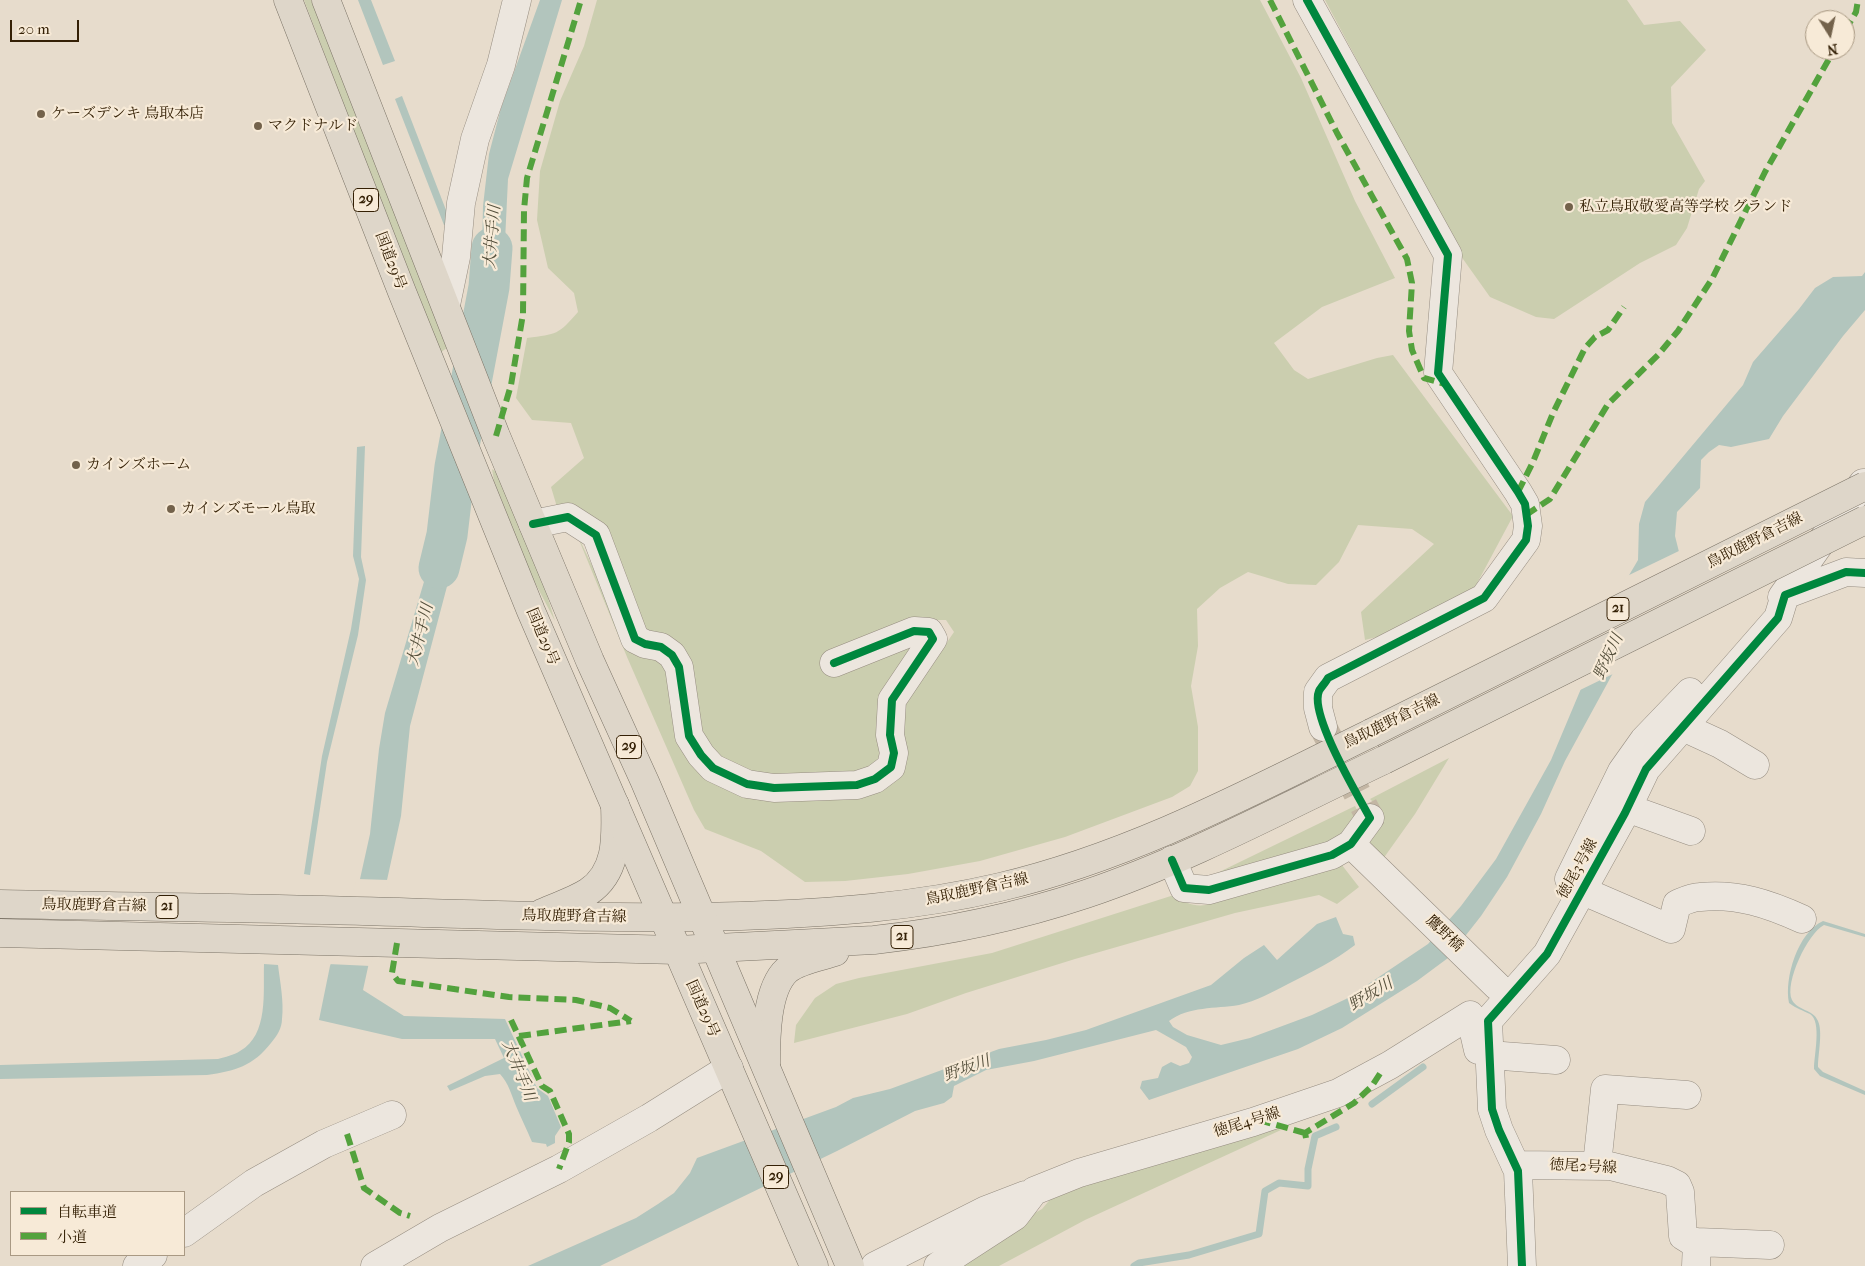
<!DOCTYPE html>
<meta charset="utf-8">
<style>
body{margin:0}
#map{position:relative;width:1865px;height:1266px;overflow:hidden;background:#e7dccc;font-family:"IM FELL French Canon","Noto Serif JP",serif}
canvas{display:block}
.legend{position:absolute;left:10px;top:1191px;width:175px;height:65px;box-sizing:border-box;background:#f7ead7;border:1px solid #a99983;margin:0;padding:6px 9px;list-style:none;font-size:15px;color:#342005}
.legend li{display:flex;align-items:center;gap:10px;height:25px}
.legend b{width:25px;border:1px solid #a99983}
.north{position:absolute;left:1805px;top:10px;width:50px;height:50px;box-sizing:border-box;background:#f7ead7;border:1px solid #a99983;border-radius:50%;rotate:170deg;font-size:14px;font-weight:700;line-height:20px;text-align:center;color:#342005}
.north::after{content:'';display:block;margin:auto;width:18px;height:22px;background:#73624b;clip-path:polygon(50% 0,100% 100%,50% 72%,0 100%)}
.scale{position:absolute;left:10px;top:20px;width:69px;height:22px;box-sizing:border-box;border:2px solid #342005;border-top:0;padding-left:6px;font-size:15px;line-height:18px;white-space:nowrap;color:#342005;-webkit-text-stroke:4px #f7ead7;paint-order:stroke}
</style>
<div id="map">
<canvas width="1865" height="1266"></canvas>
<ul class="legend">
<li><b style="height:6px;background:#00873e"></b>自転車道</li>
<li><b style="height:6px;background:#53a23d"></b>小道</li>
</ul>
<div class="north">N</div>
<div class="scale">20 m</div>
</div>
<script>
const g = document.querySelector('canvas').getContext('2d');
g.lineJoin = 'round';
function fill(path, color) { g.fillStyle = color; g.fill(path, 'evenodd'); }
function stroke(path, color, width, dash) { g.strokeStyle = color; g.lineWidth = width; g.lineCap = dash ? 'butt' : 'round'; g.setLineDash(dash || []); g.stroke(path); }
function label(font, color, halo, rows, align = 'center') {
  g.font = font + ' "IM FELL French Canon","Noto Serif JP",serif'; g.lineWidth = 4.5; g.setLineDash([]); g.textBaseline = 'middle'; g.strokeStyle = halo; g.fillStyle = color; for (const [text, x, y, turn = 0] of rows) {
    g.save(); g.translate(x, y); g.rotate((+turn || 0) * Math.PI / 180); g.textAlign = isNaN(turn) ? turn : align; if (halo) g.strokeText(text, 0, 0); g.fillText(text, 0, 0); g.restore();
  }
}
const green = new Path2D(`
 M 304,0 L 311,0 L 447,348 L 441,352 L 364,158 Z
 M 597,0 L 1260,0 L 1301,78 L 1355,201 L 1395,278 L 1322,307 L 1274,343 L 1294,370 L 1308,379 L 1377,358 L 1393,355 L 1513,516 L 1474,589 L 1392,633 L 1365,640 L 1361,612 L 1434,544 L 1412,529 L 1358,525 L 1339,562 L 1316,585 L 1288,584 L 1248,572 L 1220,588 L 1197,609 L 1198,646 L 1191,686 L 1198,727 L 1198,771 L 1190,786 L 1172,797 L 1065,837 L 980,861 L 908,874 L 845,881 L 805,882 L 761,851 L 705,829 L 694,810 L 627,657 L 575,530 L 634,653 L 662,656 L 671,665 C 672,681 672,696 674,712 C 678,738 696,767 718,783 C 729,790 752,794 766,796 L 865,793 L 879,789 L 892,781 L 904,764 L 906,750 L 900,721 L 904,706 L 954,632 L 946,620 L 931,620 L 905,624 L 905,629 L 829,660 L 832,668 L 907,637 L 916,636 C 914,642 912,649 910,655 C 899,676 879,693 878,718 C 877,737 891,758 872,773 L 767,777 C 728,773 696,751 691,709 C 688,692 692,673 683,656 C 674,639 649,638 638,622 L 607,528 L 557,507 L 551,487 L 584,458 L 571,423 L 532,420 L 516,398 L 527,338 C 557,334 558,335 578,312 L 574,293 L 548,268 L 537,220 L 540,171 L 560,101 L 584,46 Z
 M 1325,0 L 1627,0 L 1644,25 L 1680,21 L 1706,50 L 1671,87 L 1672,123 L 1705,181 L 1699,189 L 1687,228 L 1676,245 L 1640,263 L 1554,319 L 1536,317 L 1490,297 L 1463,259 Z
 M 492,469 L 499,474 L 541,576 L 555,621 L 531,575 L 494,481 Z
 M 1449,758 L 1415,814 L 1378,866 L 1358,846 L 1382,816 L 1378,807 L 1370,799 Z
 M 1355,806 L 1358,812 L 1357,819 L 1329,847 L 1211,876 Z
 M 1338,860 L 1359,887 L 1337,904 L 1319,895 L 1235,913 L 1075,959 L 966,993 L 907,1014 L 794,1043 L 796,1025 L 815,998 L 836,984 L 859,978 L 992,953 L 1174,895 C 1191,908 1206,909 1224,897 Z
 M 1274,1127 L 1281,1130 L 1085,1220 L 999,1266 L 957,1266 L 1017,1223 L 1042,1209 L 1059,1189 Z`);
const water = new Path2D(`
 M 358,0 L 371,0 L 395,61 L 383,65 Z
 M 540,0 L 562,0 L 508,179 L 504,262 L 497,311 L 476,296 L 482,255 L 483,206 L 489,154 L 501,108 Z
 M 402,96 L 451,223 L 444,225 L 395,99 Z
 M 1865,272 L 1865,310 L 1843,336 L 1783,416 L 1769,439 L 1731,447 L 1719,445 L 1709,452 L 1701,460 L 1700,488 L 1677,512 L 1675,536 L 1679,552 L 1565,761 L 1541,814 L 1507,877 L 1481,916 L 1448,958 L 1417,981 L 1342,1028 L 1298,1049 L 1149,1100 L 1140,1088 L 1142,1081 L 1158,1078 L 1162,1067 L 1171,1062 L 1180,1066 L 1189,1063 L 1192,1057 L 1186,1047 L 1156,1030 L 1034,1061 L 986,1070 L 954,1086 L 952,1097 L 944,1103 L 915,1111 L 837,1151 L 600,1266 L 528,1266 L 636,1218 L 658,1204 L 674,1193 L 690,1173 L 697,1158 L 836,1107 L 853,1098 L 890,1089 L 999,1049 L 1046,1040 L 1086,1030 L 1211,985 L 1244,958 L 1264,945 L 1277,960 L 1317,924 L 1336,917 L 1343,934 L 1353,936 L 1355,945 C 1334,961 1312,972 1288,984 C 1273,992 1256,1001 1239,1005 C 1215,1009 1189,1006 1169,1021 L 1173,1027 L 1187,1035 L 1221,1045 L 1250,1038 L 1312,1015 L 1346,999 L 1428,944 L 1461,906 L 1496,859 L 1551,760 L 1628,577 L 1638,560 L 1639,524 L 1645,502 L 1743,385 L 1753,362 L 1799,309 L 1815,288 L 1833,277 L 1862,276 Z
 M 365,446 L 361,557 L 366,580 L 358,635 L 327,762 L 310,875 L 304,874 L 322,756 L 351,629 L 359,579 L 353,556 L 357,447 Z
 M 439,505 L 461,523 L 450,575 L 410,726 L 401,816 L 363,990 L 404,1016 L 505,1019 L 537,1088 L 548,1096 L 561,1127 L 555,1136 L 555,1143 L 547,1147 L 546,1144 L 532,1142 C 527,1130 521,1118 516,1106 C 511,1094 509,1084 500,1074 L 485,1076 L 450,1091 L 447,1086 L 504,1058 L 495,1039 L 402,1039 L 319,1020 L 330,966 L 360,879 L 370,834 L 379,749 L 385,713 L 426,575 Z
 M 1823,921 L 1865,934 L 1865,937 L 1824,925 C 1808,933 1784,983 1792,1000 C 1798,1011 1813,1009 1818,1021 C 1823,1032 1818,1054 1818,1067 L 1823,1072 L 1865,1091 L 1865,1095 L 1820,1076 L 1814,1069 C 1814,1055 1822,1022 1810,1014 C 1802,1010 1797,1009 1789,1003 C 1784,978 1798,932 1823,921 Z
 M 264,964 L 278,965 C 280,982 284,1001 282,1019 C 282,1028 277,1036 271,1043 C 253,1066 235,1071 207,1075 L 0,1079 L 0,1065 L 218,1059 C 225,1057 234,1055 240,1051 C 269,1035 263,991 264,964 Z`);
const pier = new Path2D(`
 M 1681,550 L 1682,554 L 1615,673 L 1576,692 L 1625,577 Z
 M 357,879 L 389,880 L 371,966 L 328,964 Z`);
const stream = new Path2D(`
 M 1372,1104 L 1423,1067
 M 1134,1266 L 1139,1263 L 1189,1255 L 1259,1234 L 1265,1191 L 1279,1183 L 1308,1186 L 1308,1169 L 1315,1136 L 1336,1127`);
const river = new Path2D(`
 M 439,568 L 447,535 L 455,467 L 489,287 L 492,248`);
const minorTunnel = new Path2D(`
 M 1325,731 L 1370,818`);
const minor = new Path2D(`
 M 1307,0 L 1448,255 L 1438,373 L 1518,492 L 1525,504 L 1528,526 L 1526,540 L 1484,598 L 1328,678 L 1318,692 L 1318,708 L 1323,727
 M 446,305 L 456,257 L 461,203 L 475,139 L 501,65 L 517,0
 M 533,524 L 568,517 L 596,535 L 635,639 L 645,644 L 661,647 L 672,655 L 679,667 L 689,736 L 701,755 L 713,768 L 747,784 L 774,788 L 857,785 L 875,779 L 891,767 L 894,753 L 890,735 L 892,700 L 933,639 L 929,632 L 914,631 L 834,663
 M 1782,597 L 1863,483
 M 1683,727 L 1720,744 L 1755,765
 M 1627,808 L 1691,831
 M 1351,844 L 1497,986
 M 1172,860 L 1184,888 L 1209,890 L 1332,855 L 1351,844 L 1370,818
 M 1569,879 L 1622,771 L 1644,740 L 1690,692
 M 1583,891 L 1671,929 L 1677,904 C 1684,901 1692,897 1700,897 C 1737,893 1769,904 1802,919
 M 1489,1055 L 1556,1060
 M 1515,1165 L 1610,1166 L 1667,1180 L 1677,1185 L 1680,1192 L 1683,1236 L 1691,1241 L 1697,1242 L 1696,1266
 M 1597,1165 L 1605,1089 L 1687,1095
 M 184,1233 L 254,1183 L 324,1144 L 392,1115
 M 1697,1242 L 1770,1245
 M 137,1266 L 153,1255
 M 375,1266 L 440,1228 L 559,1169 L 649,1118 L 729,1068
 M 875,1266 L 986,1210 L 1025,1195
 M 938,1266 L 1015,1216 L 1034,1191 L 1079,1173 L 1253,1122 L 1338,1093 L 1390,1065 L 1470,1015 L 1478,1050
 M 1522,1266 L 1518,1171 L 1499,1130 L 1492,1109 L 1488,1021 L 1547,954 L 1625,813 L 1646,769 L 1778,618 L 1785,595 L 1846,572 L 1865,573`);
const major = new Path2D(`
 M 0,904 C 141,907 282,908 424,913 C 530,916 635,919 741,916 C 829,913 915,907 1000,887 C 1132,856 1251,792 1371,733
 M 542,913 C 557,906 574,901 588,892 C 618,872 616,837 615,805
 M 0,933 L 677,950 L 874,940 C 946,932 1017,917 1086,894 C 1187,860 1287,806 1384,760
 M 766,1064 C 766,1038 766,989 787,970 C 799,960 820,957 835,952`);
const highway = new Path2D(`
 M 288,0 L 402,292 L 531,611 L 814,1266
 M 326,0 L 496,436 L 590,661 L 645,782 L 850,1266`);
const majorBridge = new Path2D(`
 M 1371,733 L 1865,486
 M 1384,760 L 1865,520`);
const quiet = new Path2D(`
 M 1270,0 L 1337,133 L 1407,259 L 1412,283 L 1409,331 L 1412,350 L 1424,378 L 1445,384
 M 1845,31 L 1856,12 L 1858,0
 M 496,436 L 511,385 L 523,314 L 524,210 L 527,178 L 581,0
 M 1518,492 L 1533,462 L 1553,413 L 1585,348 L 1595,337 L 1608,330 L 1624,307
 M 1526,515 L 1550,499 L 1608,404 L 1658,355 L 1678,331 L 1693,308 L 1712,279 L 1765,172 L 1834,50
 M 397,943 L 392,973 L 398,981 L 509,997 L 576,1000 L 610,1008 L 631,1021
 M 511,1020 L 542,1086 L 550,1091 L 569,1134 L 569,1142 L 559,1169
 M 519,1036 L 631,1021
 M 1259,1120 L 1305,1133
 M 347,1134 L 364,1188 L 400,1213 L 410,1216
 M 1306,1138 L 1305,1133 L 1354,1103 L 1372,1086 L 1383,1069`);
const cycleway = new Path2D(`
 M 533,524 L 568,517 L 596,535 L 635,639 L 645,644 L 661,647 L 672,655 L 679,667 L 689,736 L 701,755 L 713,768 L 747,784 L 774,788 L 857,785 L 875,779 L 891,767 L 894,753 L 890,735 L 892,700 L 933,639 L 929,632 L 914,631 L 834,663
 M 1172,860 L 1184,888 L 1209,890 L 1332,855 L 1351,844 L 1370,818 C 1357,794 1309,714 1319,691 C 1321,687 1326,682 1328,678 L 1484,598 L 1526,540 L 1528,526 L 1525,504 L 1518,492 L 1438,373 L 1448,255 L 1307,0
 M 1522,1266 L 1518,1171 L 1499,1130 L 1492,1109 L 1488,1021 L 1547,954 L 1625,813 L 1646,769 L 1778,618 L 1785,595 L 1846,572 L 1865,573`);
const markers = [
 [41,114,5,"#73624b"],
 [258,126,5,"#73624b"],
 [1569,207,5,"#73624b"],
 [76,465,5,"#73624b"],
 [171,509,5,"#73624b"]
];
const shields = [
 [366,200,25],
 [1618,609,22],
 [629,747,25],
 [167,907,22],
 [902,937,22],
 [776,1177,25]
];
const shieldNames = [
 ["29",366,200],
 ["21",1618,609],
 ["29",629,747],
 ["21",167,907],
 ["21",902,937],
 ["29",776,1177]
];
const poiNames = [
 ["ケーズデンキ 鳥取本店",51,114],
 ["マクドナルド",268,126],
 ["私立鳥取敬愛高等学校 グランド",1579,207],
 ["カインズホーム",86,465],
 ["カインズモール鳥取",181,509]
];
const streetNames = [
 ["国道29号",390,261,69],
 ["鳥取鹿野倉吉線",1755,541,-27],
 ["国道29号",542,637,67],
 ["鳥取鹿野倉吉線",1392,722,-26],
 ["徳尾3号線",1578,869,-61],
 ["鳥取鹿野倉吉線",977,890,-12],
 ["鳥取鹿野倉吉線",94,906,1],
 ["鳥取鹿野倉吉線",574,917,1],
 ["鷹野橋",1444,934,44],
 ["国道29号",702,1009,66],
 ["徳尾4号線",1247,1123,-17],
 ["徳尾2号線",1583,1167,3]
];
const waterNames = [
 ["大井手川",493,237,-85],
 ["大井手川",421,635,-76],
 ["野坂川",1609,657,-65],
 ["野坂川",1371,995,-31],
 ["野坂川",967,1069,-20],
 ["大井手川",518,1071,68]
];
fill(green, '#cbceaf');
fill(water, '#b2c5bd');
fill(pier, '#e7dccc');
stroke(stream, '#b2c5bd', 7);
stroke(river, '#b2c5bd', 41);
stroke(minorTunnel, '#c3b6a4', 28, [28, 14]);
stroke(minor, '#968d81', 29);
stroke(major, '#7c7467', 29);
stroke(highway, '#7c7467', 29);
stroke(minor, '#ece6de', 28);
stroke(major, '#ded6c9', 28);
stroke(highway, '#ded6c9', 28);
stroke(majorBridge, '#7c7467', 29, []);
stroke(majorBridge, '#ded6c9', 28);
stroke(quiet, '#53a23d', 6, [12, 6]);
stroke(cycleway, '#00873e', 8);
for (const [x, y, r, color] of markers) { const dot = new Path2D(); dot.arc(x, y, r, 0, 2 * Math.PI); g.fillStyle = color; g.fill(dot); stroke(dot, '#f7ead7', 2); }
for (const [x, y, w] of shields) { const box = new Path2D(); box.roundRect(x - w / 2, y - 11.5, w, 23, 4); g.fillStyle = '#f7ead7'; g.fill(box); stroke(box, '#342005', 1); }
label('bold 14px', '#342005', null, shieldNames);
label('15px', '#342005', '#f7ead7', poiNames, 'left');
label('15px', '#342005', '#f7ead7', streetNames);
label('italic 16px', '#534e3a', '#f7ead7', waterNames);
</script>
